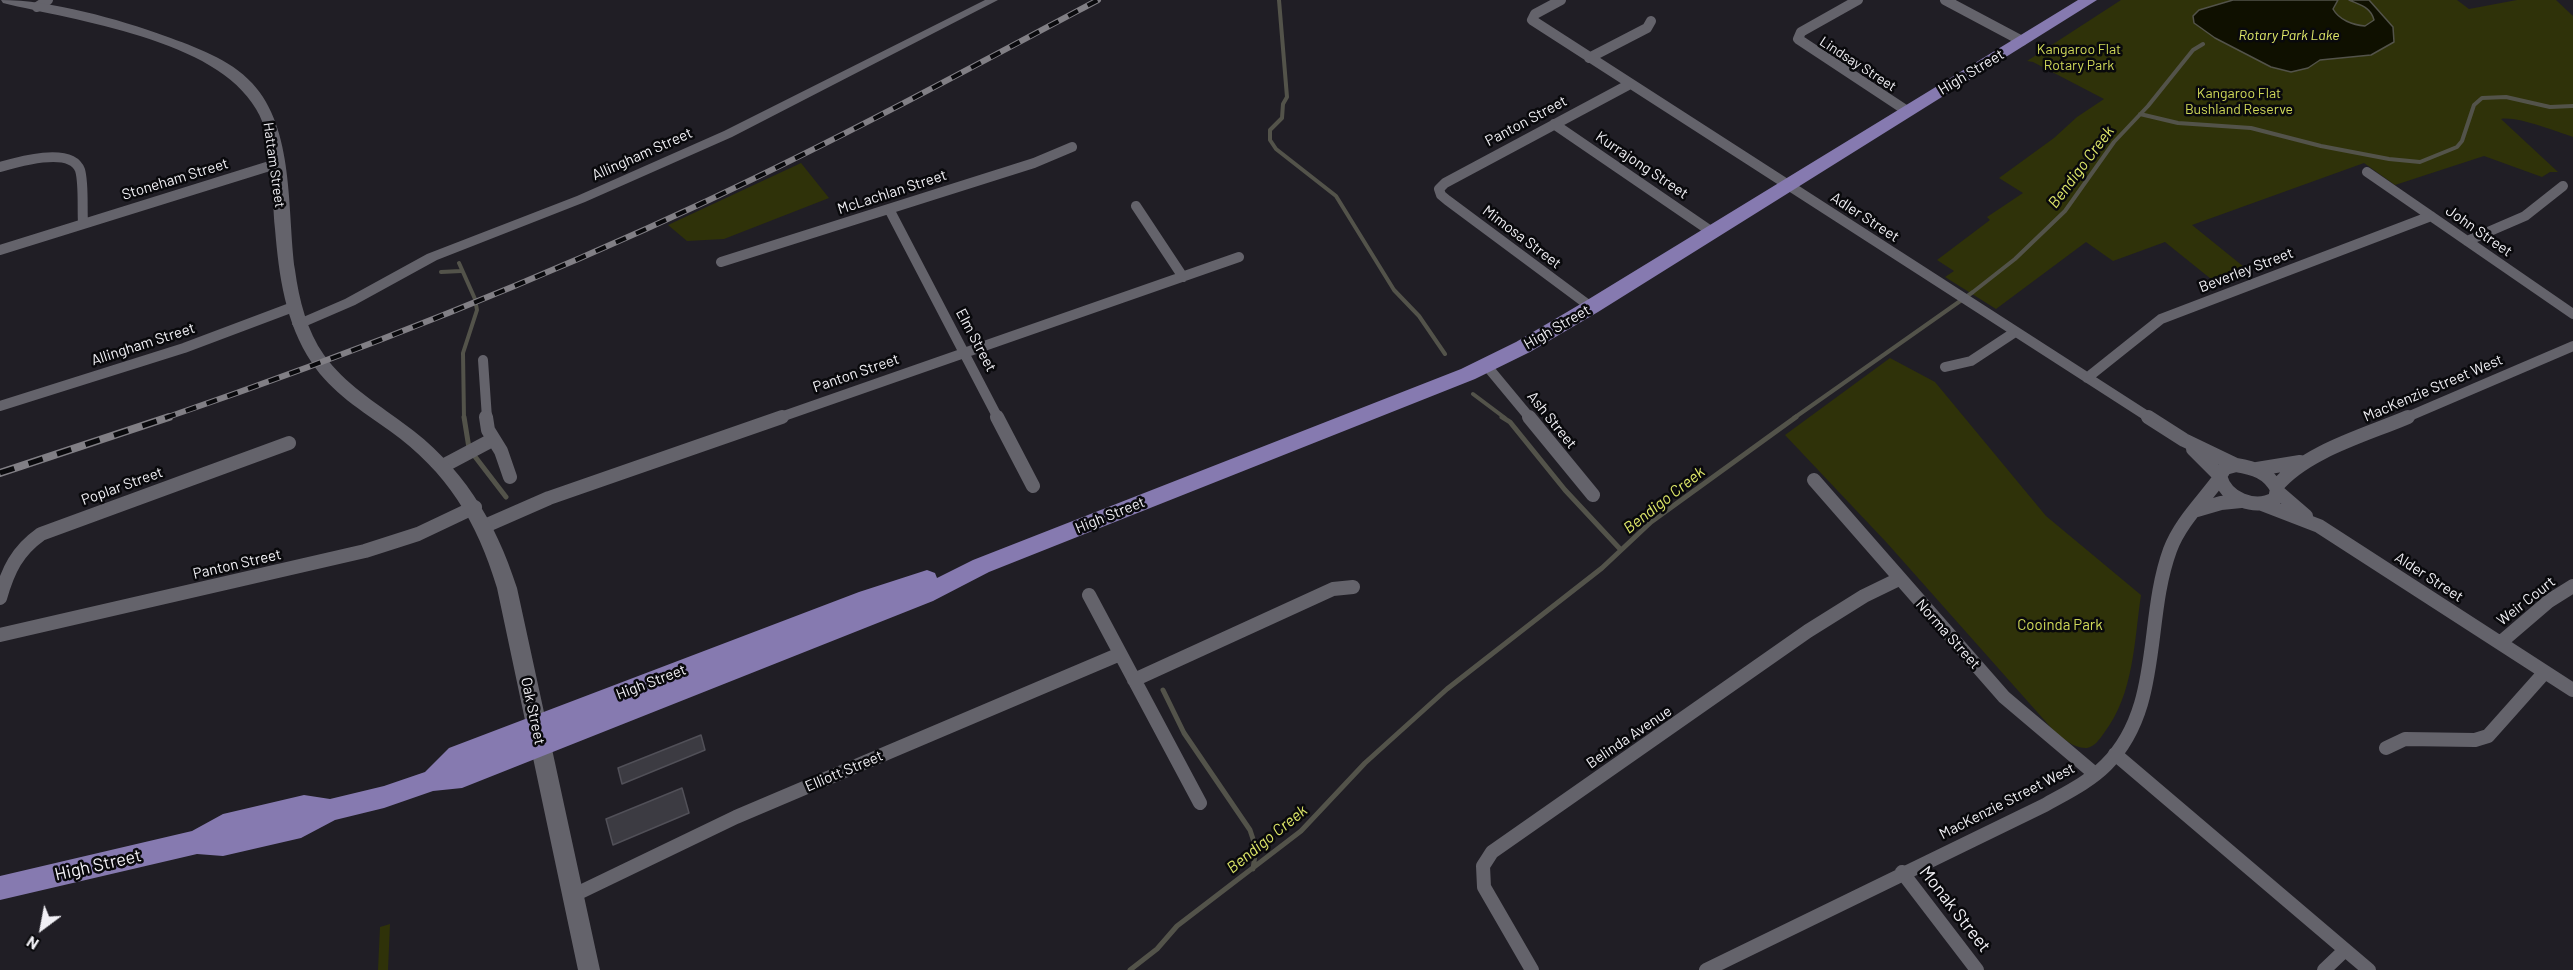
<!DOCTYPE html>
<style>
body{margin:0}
#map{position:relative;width:2573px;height:970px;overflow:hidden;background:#201e25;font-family:Barlow,sans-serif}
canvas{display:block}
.north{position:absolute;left:12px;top:898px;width:60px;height:60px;-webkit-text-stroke:4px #09090c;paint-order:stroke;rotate:212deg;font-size:16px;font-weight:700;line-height:24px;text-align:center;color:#f1f0f5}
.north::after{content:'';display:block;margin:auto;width:21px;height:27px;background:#f1f0f5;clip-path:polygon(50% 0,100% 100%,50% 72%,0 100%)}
</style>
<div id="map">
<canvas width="2573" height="970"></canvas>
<div class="north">N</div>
</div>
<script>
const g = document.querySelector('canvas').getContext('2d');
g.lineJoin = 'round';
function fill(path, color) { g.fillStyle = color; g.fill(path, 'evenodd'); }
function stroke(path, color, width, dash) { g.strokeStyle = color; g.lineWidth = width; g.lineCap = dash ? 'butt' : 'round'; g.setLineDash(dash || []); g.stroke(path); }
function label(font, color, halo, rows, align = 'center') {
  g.font = font + ' Barlow,sans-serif'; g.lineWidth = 5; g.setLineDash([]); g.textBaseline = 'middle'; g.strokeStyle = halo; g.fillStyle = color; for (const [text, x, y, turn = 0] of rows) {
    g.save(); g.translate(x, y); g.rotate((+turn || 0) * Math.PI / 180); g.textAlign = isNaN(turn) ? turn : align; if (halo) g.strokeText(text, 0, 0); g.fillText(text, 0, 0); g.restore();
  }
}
const green = new Path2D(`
 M 2121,0 L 2457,0 L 2469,9 L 2517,0 L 2556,0 L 2573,16 L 2573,137 C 2555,131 2517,116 2501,119 L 2558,172 L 2550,172 L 2542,177 L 2484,156 L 2395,185 L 2364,163 L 2192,225 L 2249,271 L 2216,283 L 2165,242 L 2113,261 L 2086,242 L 1996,309 L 1945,277 L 1954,271 L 1937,260 L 1990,220 L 1987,217 L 2023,193 L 1999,178 L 2054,138 L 2077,117 L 2104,99 L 2033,62 L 2027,61 Z
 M 801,163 L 829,198 L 724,239 L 687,241 L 668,225 Z
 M 1890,358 L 1935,382 L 2046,516 L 2141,595 C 2134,642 2134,694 2104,733 C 2100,739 2094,747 2087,748 C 2074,749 2063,738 2054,731 L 1887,543 L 1785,435 Z
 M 390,924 L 388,970 L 378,970 L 380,927 Z`);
const water = new Path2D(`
 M 2233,0 L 2338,0 L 2333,9 C 2339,20 2353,25 2365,26 L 2374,20 C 2371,7 2360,5 2349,0 L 2369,0 L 2393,27 L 2394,42 L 2371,55 L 2320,60 L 2308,68 L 2291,72 L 2271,67 L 2215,38 L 2194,23 L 2193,16 L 2199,10 Z`);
const streamFar1 = new Path2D(`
 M 1279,0 L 1287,97 L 1283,104 L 1282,118 L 1270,130 L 1270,140 L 1276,149 L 1336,196 L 1394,290 L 1419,316 L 1445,354
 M 2140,114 L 2178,123 L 2251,128 L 2321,146 L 2389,159 L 2420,162 L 2457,147 L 2462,141 L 2474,105 L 2482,98 L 2506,97 L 2550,107 L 2573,106
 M 459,263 L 475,299 L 477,310 L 463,353 L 464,418
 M 441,272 L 461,271
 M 1473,394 L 1505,418
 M 1794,418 L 1973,292 L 2015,259 L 2065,211 L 2114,142 L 2148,106 L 2193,50 L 2203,44`);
const stream = new Path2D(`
 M 464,417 L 469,448
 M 1502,417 L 1510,422 L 1565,490 L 1621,550
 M 473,454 L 506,497
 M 1163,690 L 1184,733 L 1250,830 L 1256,848 L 1253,869
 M 1130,970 L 1157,949 L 1177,926 L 1301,831 L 1365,763 L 1447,689 L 1602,568 L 1651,522 L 1796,417`);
const building = new Path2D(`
 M 701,735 L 705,750 L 622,784 L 618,768 Z
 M 682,788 L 689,813 L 613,845 L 606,819 Z`);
const minorFar1 = new Path2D(`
 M 1561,0 L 1535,14 L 1532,20 L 2150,418
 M 1858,0 L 1801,32 L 1798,39 L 1907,111
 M 1945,0 L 2022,41
 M 37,7 L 48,0
 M 1589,58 L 1647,28 L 1651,21
 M 1554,124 L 1712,232
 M 0,167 C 17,162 71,146 80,170 C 84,183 82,209 83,223
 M 2367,172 L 2573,314
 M 1136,206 L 1183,277
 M 889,209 L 998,418
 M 2467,241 L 2525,216 L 2563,186
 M 0,250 L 276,164
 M 721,262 L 1034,163 L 1072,147
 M 1591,307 L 1447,200 L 1441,195 L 1439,189 L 1445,183 L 1630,84
 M 483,360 L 487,418
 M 1486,365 L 1530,418
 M 1945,367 L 1971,361 L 2015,332
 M 2087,378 L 2161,319 L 2431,216
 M 0,406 L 184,348 L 293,307
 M 778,418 L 1239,257
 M 2405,418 L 2573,346`);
const minor = new Path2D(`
 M 486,417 L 488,430 L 501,451 L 510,477
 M 997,417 L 1033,486
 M 1529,417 L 1593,495
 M 2148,417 L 2184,440 L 2236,465
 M 2193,449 L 2220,476
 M 2236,465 C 2254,468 2268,472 2277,489 L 2275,499 C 2254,510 2226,499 2220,476 L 2225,468 Z
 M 443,466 L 492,440
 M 2257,469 L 2300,462
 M 1814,480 L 2004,697 L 2095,774
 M 2276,487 C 2306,451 2366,435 2408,417
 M 2277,491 L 2306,516
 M 2262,504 L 2319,526 L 2573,690
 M 2197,510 L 2221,503 L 2241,501
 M 485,526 L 549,498 L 782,417
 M 1089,595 L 1200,803
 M 0,598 C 8,570 17,551 41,534 L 289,443
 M 0,635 L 365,551 L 418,534 L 475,507
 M 2500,643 L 2549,601 L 2573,586
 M 1134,680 L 1333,589 L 1353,587
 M 2386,748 L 2405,739 L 2475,740 L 2488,736 L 2545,672
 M 2115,754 L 2369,970
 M 1902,872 L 1977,970
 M 572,896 L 736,817 L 1120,654
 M 1532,970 L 1484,887 L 1483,866 L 1492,852 L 1808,631 L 1864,596 L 1899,579
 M 1706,970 L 2045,805 C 2066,793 2089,782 2106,765 C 2163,708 2144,621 2170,550 C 2180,523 2202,502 2219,479
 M 2324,970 L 2345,950`);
const tertiary = new Path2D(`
 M 985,0 L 998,0 L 732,137 L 585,202 L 437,260 L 355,305 L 304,327 L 294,327 L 292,324 L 294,321 L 345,299 L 427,254 L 577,196 L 724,131 Z`);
const secondary = new Path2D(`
 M 1,0 C 51,0 118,19 165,36 C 195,47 230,59 252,83 C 295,129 287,211 295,270 C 299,300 307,331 324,355 C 345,384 375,402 403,423 C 462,465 495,520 517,588 L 600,970 L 578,970 L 497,588 C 477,521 447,472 390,431 C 362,411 331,392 312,363 C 285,322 279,276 275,229 C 271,191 276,142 256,109 C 216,39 76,21 3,3 Z`);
const trunk = new Path2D(`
 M 2078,0 L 2097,0 L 1598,312 L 1530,352 L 1475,379 L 989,572 L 933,601 L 462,788 L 433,791 L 384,808 L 335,820 L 301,838 L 223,856 L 197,854 L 0,900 L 0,876 L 192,831 L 223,814 L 304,795 L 330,799 L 384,786 L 425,772 L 449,748 L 859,592 L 927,570 L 935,573 L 937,578 L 973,560 L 1461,369 L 1516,342 L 1584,302 Z`);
const railFar1 = new Path2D(`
 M 165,418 C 349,355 532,283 709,200 C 841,138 969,69 1098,0`);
const rail = new Path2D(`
 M 0,473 L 169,417`);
const farWaternames = [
 ["Rotary Park Lake",2289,35]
];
const farParknames = [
 ["Kangaroo Flat",2079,49],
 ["Rotary Park",2079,65],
 ["Kangaroo Flat",2239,93],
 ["Bushland Reserve",2239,109]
];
const farStreetnames = [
 ["Lindsay Street",1858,64,33],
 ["Hattam Street",274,165,82]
];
const streetNames = [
 ["High Street",1971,72,-31],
 ["Panton Street",1526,121,-28],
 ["Allingham Street",642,154,-24],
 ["Kurrajong Street",1642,165,34],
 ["Stoneham Street",175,179,-17],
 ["McLachlan Street",892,192,-18],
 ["Adler Street",1865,217,33],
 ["John Street",2479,231,35],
 ["Mimosa Street",1522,237,37],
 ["Beverley Street",2246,270,-21],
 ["High Street",1557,327,-30],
 ["Elm Street",976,340,62],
 ["Allingham Street",143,344,-18],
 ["Panton Street",856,373,-19],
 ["MacKenzie Street West",2433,388,-23],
 ["Ash Street",1552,420,51],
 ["Poplar Street",122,486,-20],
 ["High Street",1110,515,-22],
 ["Panton Street",237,564,-13],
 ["Alder Street",2429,577,33],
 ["Weir Court",2526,601,-38],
 ["Norma Street",1948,634,48],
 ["High Street",651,682,-21],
 ["Oak Street",533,711,78],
 ["Belinda Avenue",1629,737,-34],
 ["Elliott Street",844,771,-23],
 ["MacKenzie Street West",2007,801,-27]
];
const parkNames = [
 ["Cooinda Park",2060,625]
];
const waterNames = [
 ["Bendigo Creek",2081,167,-53],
 ["Bendigo Creek",1664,500,-38],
 ["Bendigo Creek",1267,839,-39]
];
const nearStreetnames = [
 ["High Street",98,865,-13],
 ["Monak Street",1955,909,52]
];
fill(green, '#2f3209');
fill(water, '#0f1000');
stroke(water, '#53534a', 1.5);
stroke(streamFar1, '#53534a', 4);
stroke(stream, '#53534a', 5);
fill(building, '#3c3b42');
stroke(building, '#515058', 1.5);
stroke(minorFar1, '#64636b', 10);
stroke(minor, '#64636b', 14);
fill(tertiary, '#64636b');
fill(secondary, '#64636b');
fill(trunk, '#867ab0');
stroke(railFar1, '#817f85', 6);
stroke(rail, '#817f85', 8);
stroke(railFar1, '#09090c', 4, [11]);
stroke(rail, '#09090c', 5, [15]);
label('italic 14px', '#dfe869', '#09090c', farWaternames);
label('14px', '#d0d959', '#09090c', farParknames);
label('14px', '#f1f0f5', '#09090c', farStreetnames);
label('15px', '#f1f0f5', '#09090c', streetNames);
label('15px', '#d0d959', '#09090c', parkNames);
label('italic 16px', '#dfe869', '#09090c', waterNames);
label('18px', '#f1f0f5', '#09090c', nearStreetnames);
</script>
